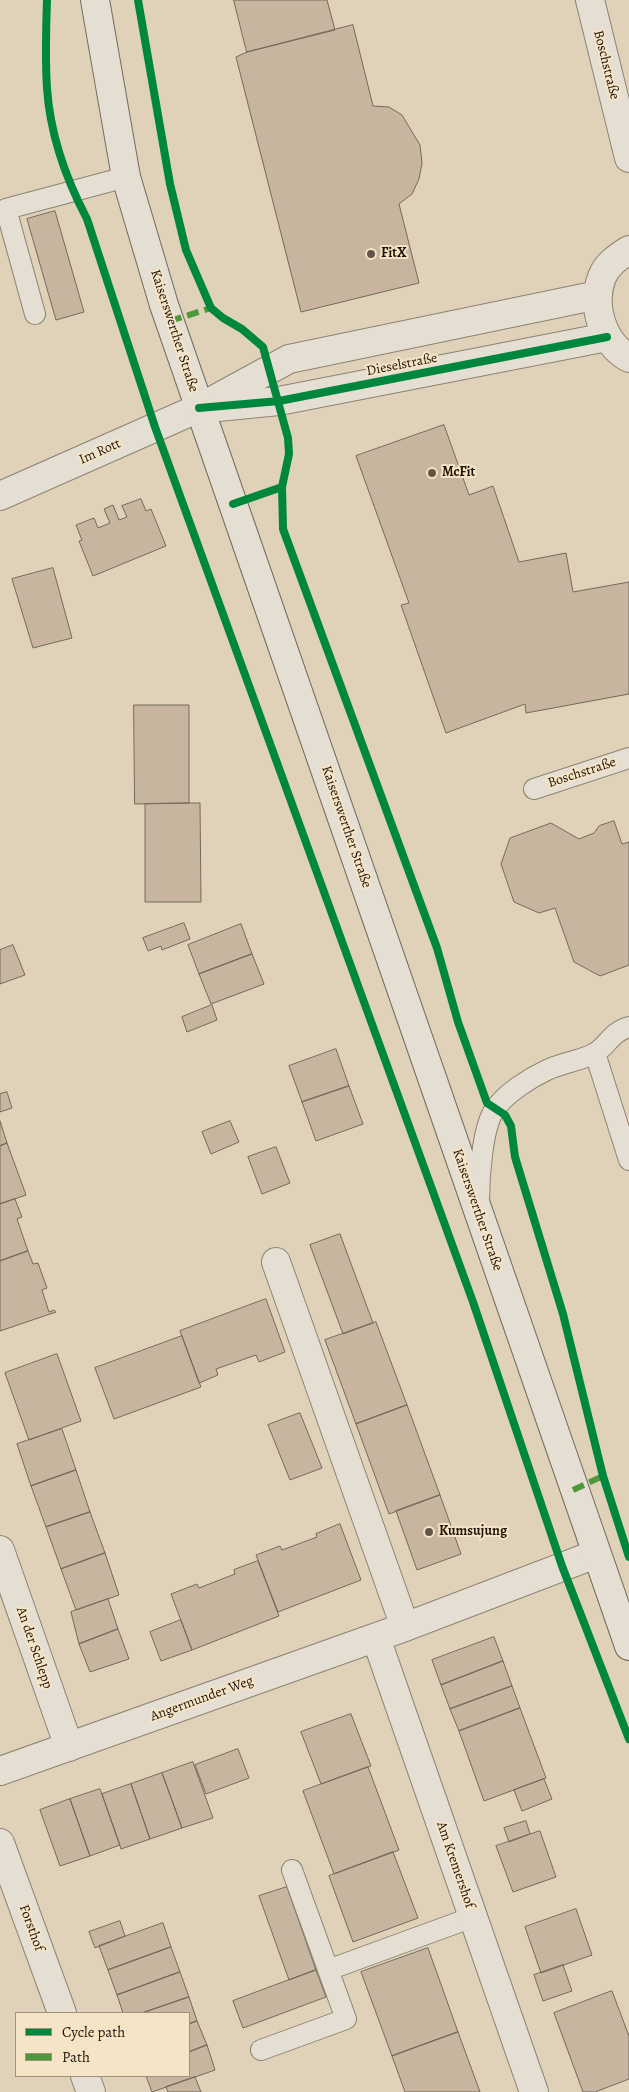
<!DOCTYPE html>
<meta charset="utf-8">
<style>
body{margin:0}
#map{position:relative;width:629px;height:2092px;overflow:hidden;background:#e0d2b8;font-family:Alegreya,serif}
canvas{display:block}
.legend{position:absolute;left:15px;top:2012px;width:175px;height:65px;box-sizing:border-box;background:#f6e4c6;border:1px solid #9f917b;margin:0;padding:6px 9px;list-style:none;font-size:15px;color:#1d140a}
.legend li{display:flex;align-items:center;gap:10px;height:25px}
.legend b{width:25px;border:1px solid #9f917b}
</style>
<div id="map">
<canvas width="629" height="2092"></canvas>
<ul class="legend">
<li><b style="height:6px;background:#00873e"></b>Cycle path</li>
<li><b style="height:6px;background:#4c983b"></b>Path</li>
</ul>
</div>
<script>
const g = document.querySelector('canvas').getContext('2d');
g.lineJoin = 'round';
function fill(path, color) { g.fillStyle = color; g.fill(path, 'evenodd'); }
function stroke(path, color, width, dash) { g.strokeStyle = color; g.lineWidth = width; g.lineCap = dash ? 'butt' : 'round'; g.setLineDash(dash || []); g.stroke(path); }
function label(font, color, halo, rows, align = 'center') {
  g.font = font + ' Alegreya,serif'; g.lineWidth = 4; g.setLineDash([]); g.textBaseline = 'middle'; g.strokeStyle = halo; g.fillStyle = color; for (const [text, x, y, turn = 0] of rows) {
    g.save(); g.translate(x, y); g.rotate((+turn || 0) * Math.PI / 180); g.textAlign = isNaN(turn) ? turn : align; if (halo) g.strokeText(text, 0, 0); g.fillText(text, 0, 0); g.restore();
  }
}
const building = new Path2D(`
 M 234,0 L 327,0 L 335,30 L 247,52 Z
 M 353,25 L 373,106 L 389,107 L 402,115 L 420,145 L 422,163 L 419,179 L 412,194 L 399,204 L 419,283 L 301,312 L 236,57 L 247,52 Z
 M 55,211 L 84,312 L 56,320 L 27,219 Z
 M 444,425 L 469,495 L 493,486 L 519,562 L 566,553 L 573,592 L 629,582 L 629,694 L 526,713 L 525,704 L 446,733 L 401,605 L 409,603 L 356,456 Z
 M 141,499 L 146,511 L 151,509 L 166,546 L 93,576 L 79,541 L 82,540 L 76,525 L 94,518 L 98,528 L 110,523 L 104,509 L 113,505 L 119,520 L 127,517 L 122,506 Z
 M 53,568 L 72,638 L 33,648 L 12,579 Z
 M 134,705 L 189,705 L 189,803 L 135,804 Z
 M 189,803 L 200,803 L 201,902 L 145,902 L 145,804 Z
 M 614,821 L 622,844 L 629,842 L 629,965 L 600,976 L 574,962 L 555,908 L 539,913 L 514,902 L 501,864 L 510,838 L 551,823 L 579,839 L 594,833 L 599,826 Z
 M 184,923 L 190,939 L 162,950 L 161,946 L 148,951 L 143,938 Z
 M 241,924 L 252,954 L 199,974 L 188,945 Z
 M 13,945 L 25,975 L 0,984 L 0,950 Z
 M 252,954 L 264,984 L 211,1004 L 199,974 Z
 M 212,1005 L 217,1020 L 187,1032 L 182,1017 Z
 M 336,1049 L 349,1086 L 302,1102 L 289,1066 Z
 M 349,1086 L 363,1124 L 316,1141 L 302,1102 Z
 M 7,1092 L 12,1108 L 0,1112 L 0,1094 Z
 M 0,1121 L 7,1143 L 0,1146 Z
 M 230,1121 L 239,1142 L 211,1154 L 202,1132 Z
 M 7,1143 L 26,1195 L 0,1204 L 0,1146 Z
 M 276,1147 L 290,1183 L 262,1194 L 248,1157 Z
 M 15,1199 L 22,1217 L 17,1219 L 28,1251 L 0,1261 L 0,1204 Z
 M 340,1234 L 373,1323 L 343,1334 L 310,1245 Z
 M 28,1251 L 33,1264 L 38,1263 L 47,1288 L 42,1290 L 49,1312 L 54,1310 L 56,1312 L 0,1331 L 0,1261 Z
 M 266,1299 L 285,1352 L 259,1362 L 256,1355 L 216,1369 L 218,1375 L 199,1383 L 180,1331 Z
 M 376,1322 L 407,1405 L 356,1424 L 325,1340 Z
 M 182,1336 L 201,1387 L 114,1419 L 95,1368 Z
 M 57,1354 L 81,1421 L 29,1440 L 5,1373 Z
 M 407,1405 L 440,1495 L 389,1514 L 356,1424 Z
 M 300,1413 L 322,1468 L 290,1480 L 268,1425 Z
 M 62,1429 L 76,1470 L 31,1486 L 17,1444 Z
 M 76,1470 L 90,1512 L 46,1527 L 31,1486 Z
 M 440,1495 L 461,1554 L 417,1570 L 396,1511 Z
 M 90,1512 L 105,1553 L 61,1569 L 46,1527 Z
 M 340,1524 L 361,1580 L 278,1612 L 256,1555 L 280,1546 L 282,1550 L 317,1537 L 316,1534 Z
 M 105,1553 L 119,1595 L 76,1610 L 61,1569 Z
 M 258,1561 L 279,1616 L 192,1650 L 171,1594 L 197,1584 L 199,1588 L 235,1574 L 234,1570 Z
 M 108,1599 L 118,1629 L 79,1644 L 71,1612 Z
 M 181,1620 L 192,1650 L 161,1661 L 150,1632 Z
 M 118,1629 L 129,1659 L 90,1672 L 79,1644 Z
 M 494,1637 L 503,1661 L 441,1685 L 432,1660 Z
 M 503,1661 L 512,1686 L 450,1709 L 441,1685 Z
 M 512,1686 L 520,1708 L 459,1731 L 450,1709 Z
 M 520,1708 L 546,1778 L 484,1801 L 459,1731 Z
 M 351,1714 L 371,1766 L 321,1784 L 301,1732 Z
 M 238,1749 L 249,1778 L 206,1794 L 195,1765 Z
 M 193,1762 L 213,1818 L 182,1828 L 162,1773 Z
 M 368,1767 L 399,1850 L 334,1874 L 303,1791 Z
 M 162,1773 L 182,1828 L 150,1839 L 131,1784 Z
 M 544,1779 L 552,1799 L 522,1811 L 514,1790 Z
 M 131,1784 L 150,1839 L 121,1849 L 102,1794 Z
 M 100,1789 L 120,1845 L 90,1856 L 70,1799 Z
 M 70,1799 L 90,1856 L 60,1866 L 40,1810 Z
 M 526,1821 L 530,1834 L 509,1842 L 504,1828 Z
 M 540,1831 L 556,1877 L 513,1892 L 496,1846 Z
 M 393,1852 L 418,1918 L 353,1942 L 329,1876 Z
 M 287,1887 L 316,1970 L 289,1980 L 259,1896 Z
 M 576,1909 L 592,1955 L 541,1973 L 525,1927 Z
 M 120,1921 L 125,1936 L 95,1948 L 89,1932 Z
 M 163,1923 L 171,1947 L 108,1970 L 99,1946 Z
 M 171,1947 L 180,1972 L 117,1995 L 108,1970 Z
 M 428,1948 L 458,2032 L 392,2056 L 361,1972 Z
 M 563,1965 L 572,1991 L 543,2001 L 534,1975 Z
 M 316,1970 L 326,1997 L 243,2028 L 233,2001 Z
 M 180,1972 L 189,1997 L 142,2013 L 123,2013 L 117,1995 Z
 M 612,1991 L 629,2036 L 629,2079 L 595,2092 L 583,2092 L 554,2013 Z
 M 189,1997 L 197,2021 L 189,2024 L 189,2013 L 142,2013 Z
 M 197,2021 L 207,2045 L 189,2052 L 189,2024 Z
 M 458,2032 L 480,2092 L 405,2092 L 392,2056 Z
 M 207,2045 L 215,2070 L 152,2092 L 146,2076 L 189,2076 L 189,2052 Z
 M 195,2077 L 201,2092 L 168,2092 L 166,2087 Z`);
const service = new Path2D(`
 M 35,314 L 6,209 L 126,177
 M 534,789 L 629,758
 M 595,1053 L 629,1160
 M 479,1202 C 479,1179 482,1127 495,1109 C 506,1093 530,1078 547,1070 C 562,1063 579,1061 593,1054 C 608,1047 609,1033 629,1027
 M 328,1970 L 473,1917
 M 261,2050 L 346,2019 L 292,1870`);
const minor = new Path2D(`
 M 590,0 L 629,158
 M 0,496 L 199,408
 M 276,1262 L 405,1627
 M 0,1550 L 69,1747
 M 376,1638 L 534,2092
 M 0,1771 L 405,1627 L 596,1554
 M 0,1843 L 62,2013
 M 85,2076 L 91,2092`);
const tertiary = new Path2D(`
 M 629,250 C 618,257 607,264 602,277 C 591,305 602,343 629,358
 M 199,408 L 289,359 L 598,295
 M 208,408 L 279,401 L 607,337`);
const secondary = new Path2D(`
 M 95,0 L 126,177 L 164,305 L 629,1646`);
const quiet = new Path2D(`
 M 170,321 L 211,308 L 214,310
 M 573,1490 L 603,1476`);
const cycleway = new Path2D(`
 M 47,0 C 46,29 45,59 47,88 C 50,134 66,179 87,219 L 155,427 L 473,1302 L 562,1566 L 629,1739
 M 138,0 L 170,184 L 186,250 L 211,308 L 223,318 L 242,329 L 263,347 L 288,438 L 289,454 L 282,487 L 233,504
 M 199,408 L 279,401 L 607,337
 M 282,487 L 283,529 L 437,948 L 458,1022 L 487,1103 L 505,1115 L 511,1126 L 515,1157 L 563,1314 L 603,1476 L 629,1557`);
const markers = [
 [371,254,5,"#615647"],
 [432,473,5,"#615647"],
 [429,1532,5,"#615647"]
];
const streetNames = [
 ["Boschstraße",606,65,76],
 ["Kaiserswerther Straße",174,331,72],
 ["Dieselstraße",402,365,-11],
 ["Im Rott",100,452,-24],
 ["Boschstraße",582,773,-18],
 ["Kaiserswerther Straße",346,827,71],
 ["Kaiserswerther Straße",477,1210,71],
 ["An der Schlepp",34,1648,71],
 ["Angermunder Weg",202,1699,-20],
 ["Am Kremershof",455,1865,71],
 ["Forsthof",31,1928,70]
];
const poiNames = [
 ["FitX",381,254],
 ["McFit",442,473],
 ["Kumsujung",439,1532]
];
fill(building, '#c8b5a0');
stroke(building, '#716a5c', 1);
stroke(service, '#8c8374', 22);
stroke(minor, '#8c8374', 30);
stroke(tertiary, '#8c8374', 30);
stroke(secondary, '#716a5c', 30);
stroke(service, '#e5ded2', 20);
stroke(minor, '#e5ded2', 28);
stroke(tertiary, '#e5ded2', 28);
stroke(secondary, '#e5ded2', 28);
stroke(quiet, '#4c983b', 6, [12, 6]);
stroke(cycleway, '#00873e', 8);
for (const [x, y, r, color] of markers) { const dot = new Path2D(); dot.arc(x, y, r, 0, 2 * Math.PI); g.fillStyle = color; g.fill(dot); stroke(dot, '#f6e4c6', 2); }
label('14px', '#1d140a', '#f6e4c6', streetNames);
label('bold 14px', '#1d140a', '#f6e4c6', poiNames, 'left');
</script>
